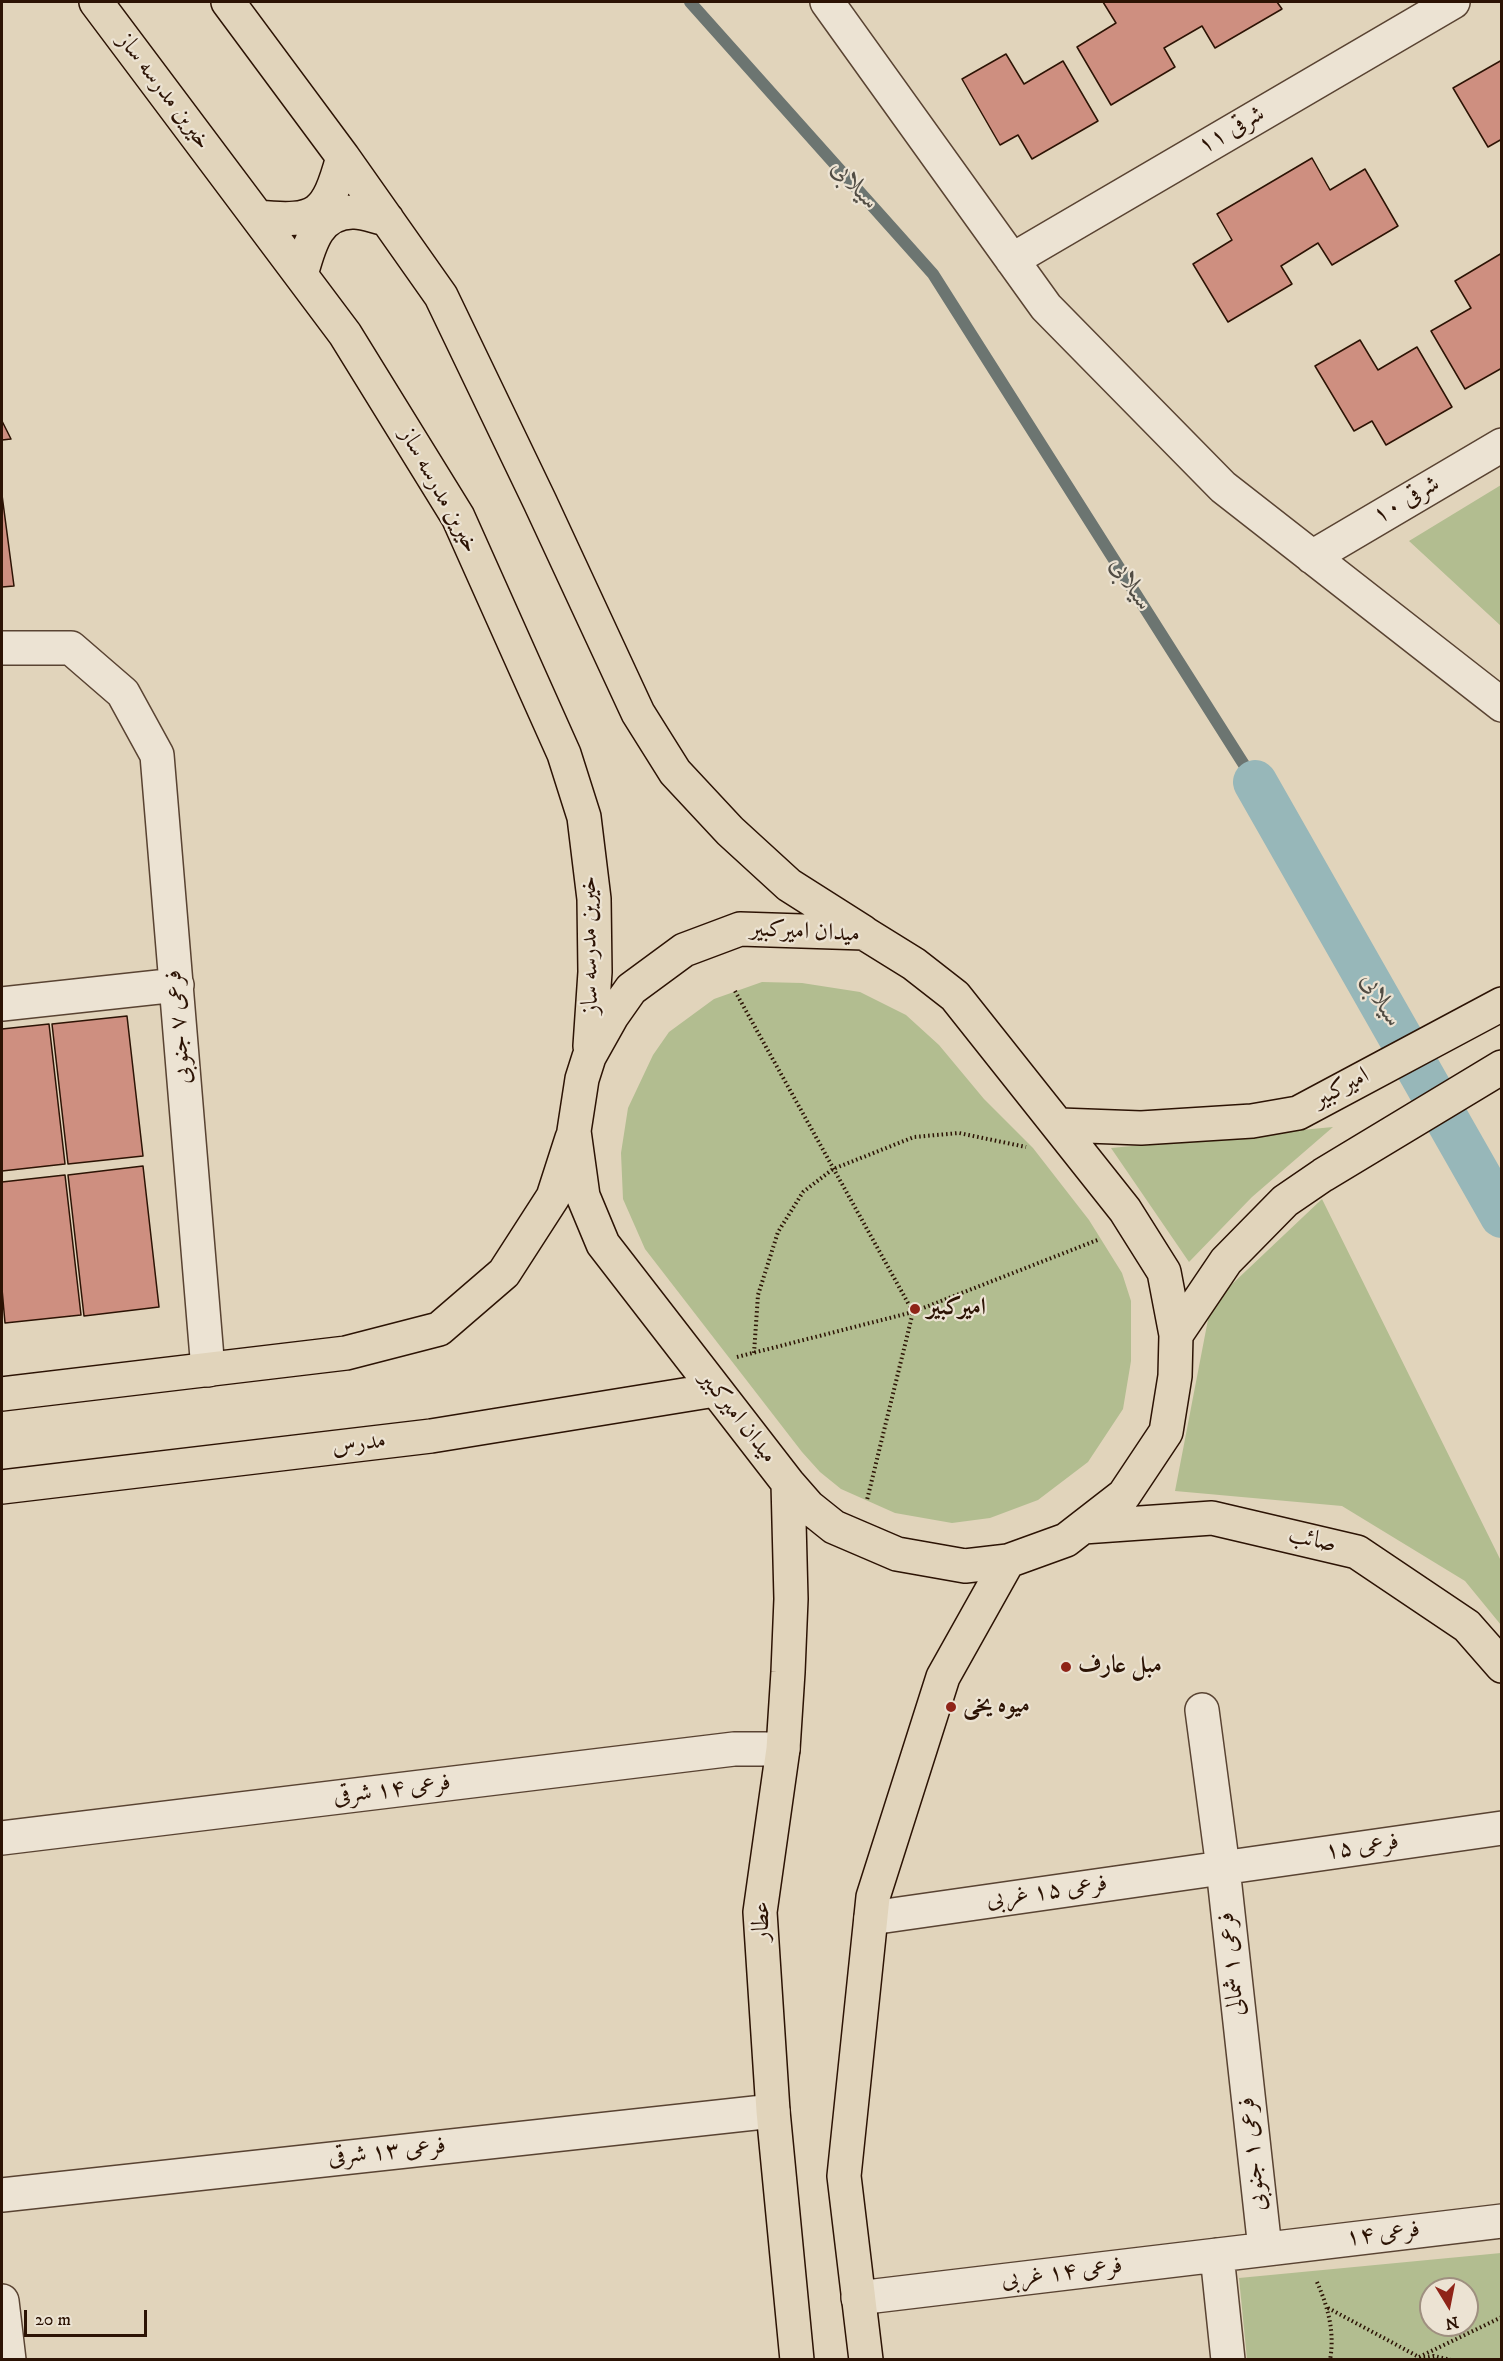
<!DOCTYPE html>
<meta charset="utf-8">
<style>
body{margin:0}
#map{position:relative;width:1503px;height:2361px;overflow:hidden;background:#e1d4bb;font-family:"IM FELL DW Pica",serif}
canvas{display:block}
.frame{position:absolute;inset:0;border:3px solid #2c1304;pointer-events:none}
.north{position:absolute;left:1419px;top:2277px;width:60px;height:60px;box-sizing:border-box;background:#ece3d3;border:2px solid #9f9080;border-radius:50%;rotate:170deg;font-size:16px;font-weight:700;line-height:24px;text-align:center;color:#2c1304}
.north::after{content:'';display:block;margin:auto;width:21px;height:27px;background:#8f2418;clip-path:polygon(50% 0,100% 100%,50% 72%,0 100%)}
.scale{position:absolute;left:24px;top:2310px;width:123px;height:27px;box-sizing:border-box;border:3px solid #2c1304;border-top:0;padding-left:8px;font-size:18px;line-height:21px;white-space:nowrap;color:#2c1304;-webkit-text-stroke:4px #ece3d3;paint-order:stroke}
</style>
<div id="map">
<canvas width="1503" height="2361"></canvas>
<div class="frame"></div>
<div class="north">N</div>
<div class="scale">20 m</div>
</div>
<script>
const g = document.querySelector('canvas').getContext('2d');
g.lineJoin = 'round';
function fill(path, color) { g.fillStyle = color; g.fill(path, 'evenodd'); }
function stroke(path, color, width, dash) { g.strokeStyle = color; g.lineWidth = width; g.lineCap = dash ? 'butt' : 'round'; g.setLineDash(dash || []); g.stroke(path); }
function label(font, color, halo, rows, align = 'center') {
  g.font = font + ' "IM FELL DW Pica",Amiri,serif'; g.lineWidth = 4.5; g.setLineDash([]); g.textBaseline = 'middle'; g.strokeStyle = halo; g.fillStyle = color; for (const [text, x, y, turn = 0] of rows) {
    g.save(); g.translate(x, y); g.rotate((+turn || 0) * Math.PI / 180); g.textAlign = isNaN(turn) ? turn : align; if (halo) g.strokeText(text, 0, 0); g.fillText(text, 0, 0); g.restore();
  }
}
const green = new Path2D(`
 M 1501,485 L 1501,626 L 1409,541 Z
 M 762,982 L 802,983 L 860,992 L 906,1015 L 939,1045 L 984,1099 L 1033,1148 L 1089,1220 L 1122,1273 L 1131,1301 L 1131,1361 L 1123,1409 L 1088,1462 L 1038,1500 L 990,1518 L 952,1523 L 895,1513 L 841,1489 L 820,1472 L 802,1452 L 645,1249 L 623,1199 L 621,1153 L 628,1108 L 653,1055 L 669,1032 L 714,999 Z
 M 1333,1127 L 1252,1197 L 1189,1262 L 1111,1148 Z
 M 1322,1199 L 1501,1561 L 1501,1625 L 1465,1581 L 1342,1506 L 1175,1491 L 1211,1304 Z
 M 1501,2253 L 1501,2359 L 1247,2359 L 1239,2278 ZM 1431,2289 L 1467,2289 L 1467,2325 L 1431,2325 Z`);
const stream = new Path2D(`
 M 690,2 L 933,274 L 1255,782`);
const canal = new Path2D(`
 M 1255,782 L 1502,1216`);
const building = new Path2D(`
 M 1103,2 L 1277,2 L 1282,9 L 1215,48 L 1202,26 L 1164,48 L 1175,67 L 1111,105 L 1077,47 L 1116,23 Z
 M 1006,54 L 1024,84 L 1063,61 L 1098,121 L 1032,159 L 1018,135 L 1000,145 L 962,79 Z
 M 1502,60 L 1502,139 L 1488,147 L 1453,88 Z
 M 1312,158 L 1330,190 L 1365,169 L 1398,226 L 1332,265 L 1318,243 L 1281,266 L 1292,284 L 1228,322 L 1193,264 L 1232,240 L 1217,214 Z
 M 1502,253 L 1502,368 L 1465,389 L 1431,331 L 1471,308 L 1455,281 Z
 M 1360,340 L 1378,370 L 1417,347 L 1452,407 L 1386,445 L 1372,421 L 1354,431 L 1315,366 Z
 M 2,421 L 11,439 L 2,440 Z
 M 2,495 L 14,586 L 2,587 Z
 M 127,1016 L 143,1156 L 68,1164 L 52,1024 Z
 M 49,1024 L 65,1164 L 2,1171 L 2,1029 Z
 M 143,1166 L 159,1307 L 84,1316 L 68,1175 Z
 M 65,1175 L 81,1315 L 5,1323 L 2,1289 L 2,1182 Z`);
const path = new Path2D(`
 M 735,991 L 913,1312 L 867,1500
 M 754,1353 L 758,1295 L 778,1232 L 803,1192 L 833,1169 L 914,1137 L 959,1133 L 1026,1147
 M 737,1357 L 913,1312 L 1100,1239
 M 1317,2282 C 1328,2307 1335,2332 1330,2360
 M 1328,2308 L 1419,2357 L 1502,2317
 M 1415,2360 L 1434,2356 L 1451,2360`);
const minor = new Path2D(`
 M 827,2 L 1046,307 L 1223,487 L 1502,705
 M 1012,260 L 1453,2
 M 1312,557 L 1502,445
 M 2,648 L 71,648 L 123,693 L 157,755 L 208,1370
 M 2,1004 L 177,985
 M 1202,1710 L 1223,1868 L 1265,2249
 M 2,1838 L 734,1749 L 783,1749
 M 871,1918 L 1502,1828
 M 2,2195 L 773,2111
 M 1217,2255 L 1228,2360
 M 858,2298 L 1502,2221
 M 2,2301 L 9,2360`);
const major = new Path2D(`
 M 96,2 L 345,334 L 458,517 L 564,754 L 584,817 L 594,899 L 595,972 L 590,1046
 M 228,2 L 343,157 L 441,296 L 540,502 L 638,713 L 675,772 L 730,831 L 789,885 L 863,932
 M 258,217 C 318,223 327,215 343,157
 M 301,275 C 309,246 317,211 354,212 C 364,212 376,217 387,219
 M 740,929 L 864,933 L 914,964 L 955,996 L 1125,1210 L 1164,1272 L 1176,1335 L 1175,1376 L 1166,1432 L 1124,1495 L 1066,1540 L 1008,1561 L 965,1566 L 897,1554 L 834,1527 L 809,1507 L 788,1483 L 603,1244 L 583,1196 L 574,1131 L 582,1079 L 589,1057 L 612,1016 L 631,989 L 684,950 Z
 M 1060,1125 L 1141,1128 L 1252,1121 L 1298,1113 L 1502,1004
 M 1176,1335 L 1226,1261 L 1285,1201 L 1323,1175 L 1502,1067
 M 2,1394 L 346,1353 L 439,1329 L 504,1273 L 553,1197 L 572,1138
 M 788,1483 L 791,1599 L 788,1672 L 783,1749 L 760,1912 L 773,2111 L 797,2360
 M 2,1487 L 431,1436 L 715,1390
 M 1083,1527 L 1212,1518 L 1357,1552 L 1467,1626 L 1502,1666
 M 866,2360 L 844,2176 L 873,1897 L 943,1677 L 1008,1561`);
const markers = [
 [915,1309,6,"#8f2418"],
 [1066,1667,6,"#8f2418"],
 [951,1707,6,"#8f2418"]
];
const streetNames = [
 ["خیرین مدرسه ساز",163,92,53],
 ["۱۱ شرقی",1232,131,-30],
 ["خیرین مدرسه ساز",438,491,61],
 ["۱۰ شرقی",1407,501,-30],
 ["میدان امیرکبیر",805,933,3],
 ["خیرین مدرسه ساز",591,945,-91],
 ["فرعی ۷ جنوبی",180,1027,-95],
 ["امیرکبیر",1342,1089,-28],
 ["میدان امیرکبیر",737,1418,52],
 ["مدرس",359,1445,-7],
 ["صائب",1312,1541,13],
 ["فرعی ۱۴ شرقی",392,1791,-7],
 ["فرعی ۱۵",1362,1848,-8],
 ["فرعی ۱۵ غربی",1047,1893,-8],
 ["عطار",763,1921,-89],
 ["فرعی ۱ شمالی",1233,1964,-96],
 ["فرعی ۱۳ شرقی",387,2153,-6],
 ["فرعی ۱ جنوبی",1254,2154,-96],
 ["فرعی ۱۴",1383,2235,-7],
 ["فرعی ۱۴ غربی",1062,2274,-7]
];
const poiNames = [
 ["امیرکبیر",927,1309],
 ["مبل عارف",1078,1667],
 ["میوه یخی",963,1707]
];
const waterNames = [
 ["سیلابی",854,186,48],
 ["سیلابی",1130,585,58],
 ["سیلابی",1380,1001,60]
];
fill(green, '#b2bd90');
stroke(stream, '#6c7571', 12);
stroke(canal, '#97b7b9', 44);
fill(building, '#ce8f80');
stroke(building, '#2c1304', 1.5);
stroke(minor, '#594332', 36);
stroke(major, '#2c1304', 36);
stroke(path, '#2c1304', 4, [1.5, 3]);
stroke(minor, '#ece3d3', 33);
stroke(major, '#e1d4bb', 33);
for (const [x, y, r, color] of markers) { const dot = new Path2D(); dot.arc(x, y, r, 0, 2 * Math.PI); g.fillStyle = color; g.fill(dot); stroke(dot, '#ece3d3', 2); }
label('24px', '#2c1304', '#ece3d3', streetNames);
label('bold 24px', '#2c1304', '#ece3d3', poiNames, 'left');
label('italic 26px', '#514c43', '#ece3d3', waterNames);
</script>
